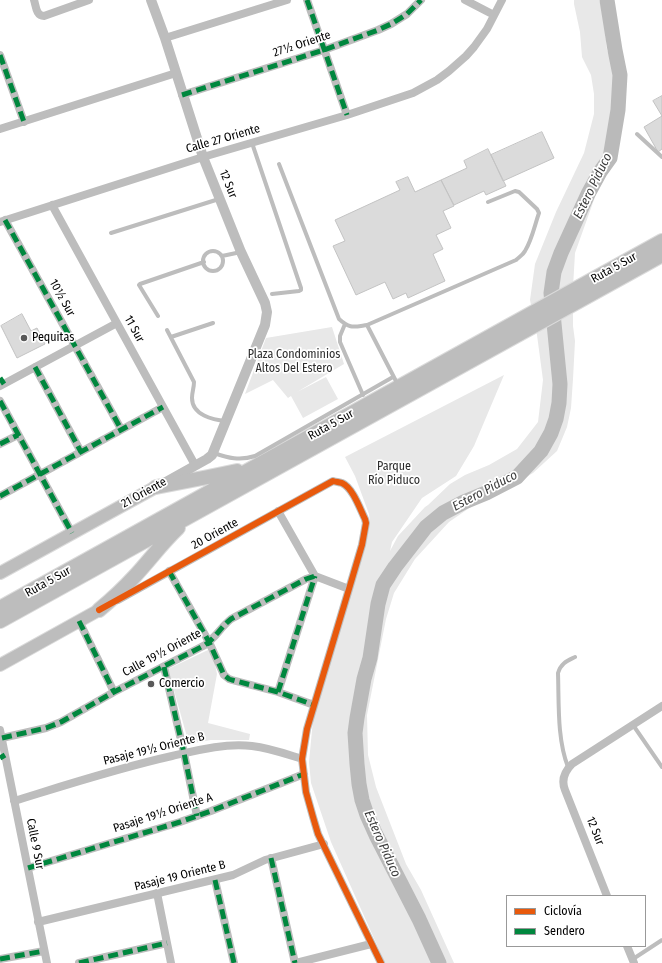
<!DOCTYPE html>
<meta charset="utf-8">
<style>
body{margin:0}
#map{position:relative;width:662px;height:963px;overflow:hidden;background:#fff;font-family:"Fira Sans Condensed",sans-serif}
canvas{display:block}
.legend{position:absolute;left:506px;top:895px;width:140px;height:52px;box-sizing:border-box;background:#fff;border:1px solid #999;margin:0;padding:5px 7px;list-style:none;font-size:12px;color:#000}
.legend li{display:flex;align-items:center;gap:8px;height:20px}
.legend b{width:20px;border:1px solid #999}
</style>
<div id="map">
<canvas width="662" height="963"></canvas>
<ul class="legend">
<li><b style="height:5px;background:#e8590c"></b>Ciclovía</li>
<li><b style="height:5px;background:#00873e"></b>Sendero</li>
</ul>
</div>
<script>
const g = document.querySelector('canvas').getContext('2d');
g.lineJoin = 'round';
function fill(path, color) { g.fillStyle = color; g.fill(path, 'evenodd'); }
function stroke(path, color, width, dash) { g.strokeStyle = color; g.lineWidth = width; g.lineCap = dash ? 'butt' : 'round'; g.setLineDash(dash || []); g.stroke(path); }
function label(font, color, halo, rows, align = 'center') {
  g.font = font + ' "Fira Sans Condensed",sans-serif'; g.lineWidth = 3.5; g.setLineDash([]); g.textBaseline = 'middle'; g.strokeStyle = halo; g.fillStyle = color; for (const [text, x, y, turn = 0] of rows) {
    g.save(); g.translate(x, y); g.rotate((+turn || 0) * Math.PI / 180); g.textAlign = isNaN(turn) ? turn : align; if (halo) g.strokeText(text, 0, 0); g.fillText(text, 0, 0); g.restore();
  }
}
const green = new Path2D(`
 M 574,0 L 599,0 L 603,11 L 607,50 L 618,82 L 620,98 L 616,138 L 575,253 L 573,287 L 573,326 L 575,341 L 573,379 L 571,408 L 567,427 L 557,451 L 533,473 L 516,483 L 481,500 L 449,522 L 415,559 L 394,593 L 386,619 L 367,715 L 368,755 L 376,787 L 406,864 L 421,890 L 454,963 L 385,963 L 331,842 L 311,783 L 309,762 L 314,709 L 365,549 L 370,523 L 369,514 L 355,476 L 345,457 L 504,375 L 474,446 L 456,476 L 422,498 L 392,542 L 390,551 L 398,536 L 425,507 L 428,505 L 450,484 L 465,475 L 489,465 L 517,449 L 538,422 L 543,380 L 537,335 L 530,300 L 535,264 L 556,212 L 584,153 L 594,114 L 594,94 L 591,75 L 582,57 L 580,32 L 574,4 Z
 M 332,327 L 344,364 L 297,392 L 326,377 L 338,399 L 303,418 L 291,396 L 288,398 L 273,380 L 245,394 L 266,338 Z
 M 208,650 L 214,659 L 217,674 L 208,723 L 250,734 L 249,740 L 211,740 L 189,744 L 168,669 Z`);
const river = new Path2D(`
 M 439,963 L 419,919 L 376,835 L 367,815 L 362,800 L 359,784 L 357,764 L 355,733 L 357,718 L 364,679 L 370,658 L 378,604 L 383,585 L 395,567 L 426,527 L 443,513 L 464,502 L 486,493 L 517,477 L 541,451 L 551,433 L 556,419 L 559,403 L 560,384 L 551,293 L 554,272 L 561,253 L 588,194 L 600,172 L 610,158 L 618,110 L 620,75 L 615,50 L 607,0`);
const building = new Path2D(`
 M 662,96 L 662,149 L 658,152 L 644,127 L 662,116 L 653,101 Z
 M 542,132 L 554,158 L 503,181 L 491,155 Z
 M 488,149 L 506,186 L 486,195 L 484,191 L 454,205 L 441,180 L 467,168 L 464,161 Z
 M 408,177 L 415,192 L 441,180 L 454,206 L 443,211 L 451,228 L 436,235 L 443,249 L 433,254 L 445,281 L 408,298 L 406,293 L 393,299 L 385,282 L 356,295 L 333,246 L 345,241 L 335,220 L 400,190 L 396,182 Z
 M 22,314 L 31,331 L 37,328 L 45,344 L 17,358 L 1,326 Z`);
const service = new Path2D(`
 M 637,134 L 662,157
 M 252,143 L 301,288 L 301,290 L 299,291 L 272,294
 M 279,164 L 339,319 C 350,329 353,327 367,325 L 516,260 C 519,257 523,255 525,251 C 532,240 535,224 539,213 L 537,209 L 519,192 L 515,191 L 488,202
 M 111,233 L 219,199
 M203 261a10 10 0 1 1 20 0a10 10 0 1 1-20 0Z
 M 222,256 L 241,252
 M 158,316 L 139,285 L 140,284 L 204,262
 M 345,324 L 340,336 L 340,342 L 363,395
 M 367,325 L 398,385
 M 167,330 L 194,382 C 194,388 192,392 192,398 C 192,415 213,420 226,421
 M 171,337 L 213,323
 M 214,453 C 228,458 240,461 255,456 L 393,377
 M 633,725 L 662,767
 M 568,767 C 557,739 559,703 558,673 C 561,663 567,661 575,657
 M 633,959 L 662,940`);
const minor = new Path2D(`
 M 34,0 C 36,6 36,16 44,16 L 89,0
 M 307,0 L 347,115
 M 465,0 L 494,15
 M 165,38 L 287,0
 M 0,55 L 24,122
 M 182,95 L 324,50 L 378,30 L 391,24 L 407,14 L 421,0
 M 0,129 L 176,73
 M 52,205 L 195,465
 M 5,220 L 121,429
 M 0,222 L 203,157 L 347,115 L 413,93 L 437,80 L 449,71 L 466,56 L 474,47 L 487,29 L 502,0
 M 35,367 L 81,452
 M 0,386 L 117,323
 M 0,401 L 72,533
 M 0,444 L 18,435
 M 0,496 L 163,407
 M 278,511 L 315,576 L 278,692
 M 169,571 L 209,642 L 224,675 L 229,679 L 232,680 L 278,692 L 314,705
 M 118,600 L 333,481 C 336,482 340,482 342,483 C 353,488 360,509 365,519 L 366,523 L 362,545 L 349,589 L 307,729 L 302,759 L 306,792 L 313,817 L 318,834 L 381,963
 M 79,621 L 114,692
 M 164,667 L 184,753 L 197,816
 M 0,730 L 47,963
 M 2,738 L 46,728 L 61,722 L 114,692 L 205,645 C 215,638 221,627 231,619 L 306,579 L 315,576 L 349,589
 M 14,801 C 66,785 118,768 172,756 C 198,750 225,743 252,746 C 270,748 286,754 302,759
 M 271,858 L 295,963
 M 28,868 L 180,822 L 211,811 L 304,774
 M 215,880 L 234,963
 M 157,893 L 171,963
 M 607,896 L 565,790 C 561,780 564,772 572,764 L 662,706
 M 38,922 L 233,875 L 265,860 L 324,844
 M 627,946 L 634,963
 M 0,959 L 44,951
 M 79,963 L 167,943
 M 296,963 L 371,944`);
const tertiary = new Path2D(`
 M 151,0 L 165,38 L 203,157 L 241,252 L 265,303 L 267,312 L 265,325 L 212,455 L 207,459 L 164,483`);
const primary = new Path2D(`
 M 0,573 L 156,487
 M 0,665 L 99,610`);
const motorway = new Path2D(`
 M 156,487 L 208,477 L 237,471
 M 0,608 L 662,241
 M 99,610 C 111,600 123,589 134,577 C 149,561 162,543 178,528
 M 0,621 L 662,255`);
const quiet = new Path2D(`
 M 307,0 L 347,115
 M 0,55 L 24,122
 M 182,95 L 324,50 L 378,30 L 391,24 L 407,14 L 421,0
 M 5,220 L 121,429
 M 35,367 L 81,452
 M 0,378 L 4,384
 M 0,401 L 72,533
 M 0,444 L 18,435
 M 0,496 L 163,407
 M 169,571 L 209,642 L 224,675 L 229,679 L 232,680 L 278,692 L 314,705
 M 79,621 L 114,692
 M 164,667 L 184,753 L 197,816
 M 278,692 L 315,576
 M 2,738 L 46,728 L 61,722 L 114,692 L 205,645 C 215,638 221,627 231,619 L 306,579 L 315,576
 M 0,758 L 5,755
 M 271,858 L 295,963
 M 28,868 L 180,822 L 211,811 L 304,774
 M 215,880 L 234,963
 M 0,959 L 44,951
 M 79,963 L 167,943`);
const cycleway = new Path2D(`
 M 99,610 L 333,481 C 336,482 340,482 342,483 C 353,488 360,509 365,519 L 366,523 L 362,545 L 349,589 L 307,729 L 302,759 L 306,792 L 313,817 L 318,834 L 381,963`);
const markers = [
 [24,338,4,"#595959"],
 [151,684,4,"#595959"]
];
const streetNames = [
 ["27½ Oriente",302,44,-18],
 ["Calle 27 Oriente",223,139,-16],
 ["12 Sur",228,184,68],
 ["Ruta 5 Sur",614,268,-29],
 ["10½ Sur",62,298,61],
 ["11 Sur",134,329,61],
 ["Ruta 5 Sur",331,425,-29],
 ["21 Oriente",144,493,-29],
 ["20 Oriente",215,534,-29],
 ["Ruta 5 Sur",48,582,-29],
 ["Calle 19½ Oriente",162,653,-28],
 ["Pasaje 19½ Oriente B",154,749,-14],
 ["Pasaje 19½ Oriente A",163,813,-18],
 ["12 Sur",595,831,68],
 ["Calle 9 Sur",35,844,79],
 ["Pasaje 19 Oriente B",180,876,-14]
];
const poiNames = [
 ["Pequitas",32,338],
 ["Comercio",159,684]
];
const parkNames = [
 ["Plaza Condominios",294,355],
 ["Altos Del Estero",294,369],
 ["Parque",394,467],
 ["Río Piduco",394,481]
];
const waterNames = [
 ["Estero Piduco",593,186,-64],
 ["Estero Piduco",485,491,-28],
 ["Estero Piduco",382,844,66]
];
fill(green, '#e8e8e8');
stroke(river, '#bababa', 15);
fill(building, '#dbdbdb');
stroke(building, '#c3c3c3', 1);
stroke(primary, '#dbdbdb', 14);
stroke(motorway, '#dbdbdb', 16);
stroke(service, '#bdbdbd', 4);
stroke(minor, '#bdbdbd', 8);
stroke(tertiary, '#bdbdbd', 10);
stroke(primary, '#bdbdbd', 12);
stroke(motorway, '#bdbdbd', 14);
stroke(quiet, '#00873e', 5, [10, 5]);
stroke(cycleway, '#e8590c', 6);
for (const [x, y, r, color] of markers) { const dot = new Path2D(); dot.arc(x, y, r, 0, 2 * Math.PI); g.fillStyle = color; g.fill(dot); stroke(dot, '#fff', 1.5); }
label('12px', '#000', '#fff', streetNames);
label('12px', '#000', '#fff', poiNames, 'left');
label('12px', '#2c2c2c', '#fff', parkNames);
label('italic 13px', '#3d3d3d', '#fff', waterNames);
</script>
